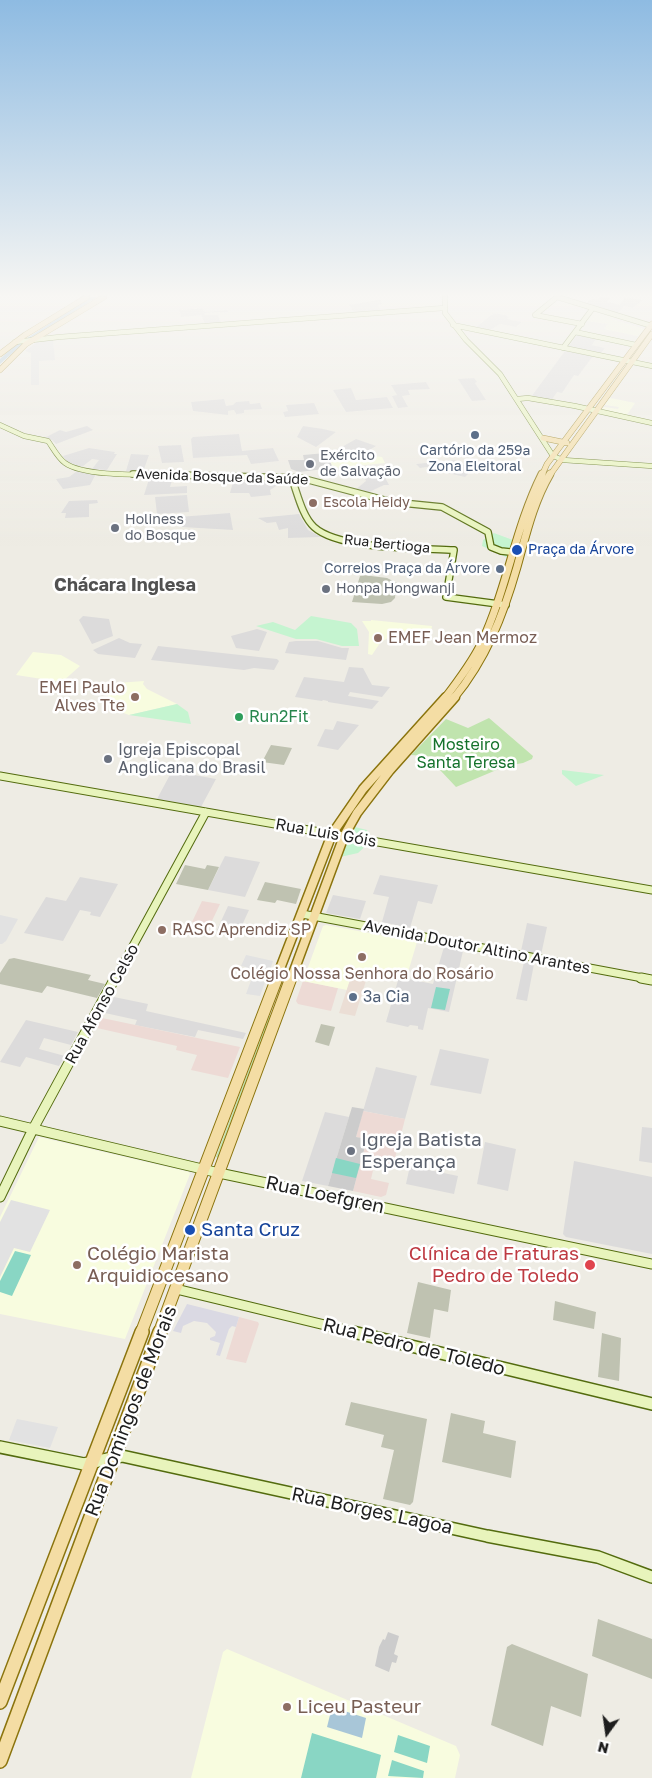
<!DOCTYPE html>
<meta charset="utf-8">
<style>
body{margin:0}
#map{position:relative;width:652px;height:1778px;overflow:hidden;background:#eeece4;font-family:"Golos Text",sans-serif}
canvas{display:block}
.north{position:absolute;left:582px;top:1708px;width:50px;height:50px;-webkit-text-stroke:4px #fff;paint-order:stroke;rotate:194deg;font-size:14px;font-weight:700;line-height:20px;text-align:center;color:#1e1e1e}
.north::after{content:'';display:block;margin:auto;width:18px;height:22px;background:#1e1e1e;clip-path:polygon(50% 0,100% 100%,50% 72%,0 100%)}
</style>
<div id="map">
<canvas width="652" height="1778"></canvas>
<div class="north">N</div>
</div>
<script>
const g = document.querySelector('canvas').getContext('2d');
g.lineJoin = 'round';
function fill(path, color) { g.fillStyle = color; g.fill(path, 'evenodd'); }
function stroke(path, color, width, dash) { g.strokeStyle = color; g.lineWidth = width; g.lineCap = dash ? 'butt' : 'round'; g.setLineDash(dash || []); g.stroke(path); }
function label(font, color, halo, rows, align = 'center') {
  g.font = font + ' "Golos Text",sans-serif'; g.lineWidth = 5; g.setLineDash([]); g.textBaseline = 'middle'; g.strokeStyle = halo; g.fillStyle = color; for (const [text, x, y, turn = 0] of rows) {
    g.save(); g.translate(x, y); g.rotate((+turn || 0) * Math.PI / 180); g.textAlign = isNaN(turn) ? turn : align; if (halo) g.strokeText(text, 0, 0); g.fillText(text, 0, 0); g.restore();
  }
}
const residential = new Path2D(`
 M 601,297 L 610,297 L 607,302 L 620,305 L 625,298 L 642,300 L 633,308 L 624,306 L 617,314 L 584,304 L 593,299 L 599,300 Z
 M 380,300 L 382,304 L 378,305 L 381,311 L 354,313 L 349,305 Z
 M 203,308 L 204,312 L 227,310 L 228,312 L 204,313 L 205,315 L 218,315 L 221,323 L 205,324 L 201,315 L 181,317 L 179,310 Z
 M 494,313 L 505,315 L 509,317 L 507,319 L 522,322 L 516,327 L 500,324 L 490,330 L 476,327 Z
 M 577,335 L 596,339 L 592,345 L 605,348 L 600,354 L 568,347 Z
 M 565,351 L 593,356 L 578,376 L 574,375 L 562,393 L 557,392 L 551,401 L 531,397 Z
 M 474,378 L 477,382 L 475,383 L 486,400 L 472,401 L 458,379 Z
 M 426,382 L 430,389 L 408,390 L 410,395 L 402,396 L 408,407 L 398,408 L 392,396 L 397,395 L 391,385 Z
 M 351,388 L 356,400 L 387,397 L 393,408 L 346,412 L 333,390 Z
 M 224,399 L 226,406 L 233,405 L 236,402 L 249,401 L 250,404 L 260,403 L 262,409 L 244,410 L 244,413 L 237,414 L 237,415 L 234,410 L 228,411 L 228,415 L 193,411 L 191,402 Z
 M 314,403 L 319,414 L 285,417 L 283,412 L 288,411 L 286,405 Z
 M 87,426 L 93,430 L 56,444 L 52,440 L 44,438 L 60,430 L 66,432 Z
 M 303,426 L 323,429 L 336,432 L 316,447 L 297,437 Z
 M 239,434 L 242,451 L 273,448 L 279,461 L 251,464 L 247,455 L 193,458 L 191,439 L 193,437 Z
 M 356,439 L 376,446 L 361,455 L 333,452 Z
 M 181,445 L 184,462 L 162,463 L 158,446 Z
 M 89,448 L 115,452 L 114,454 L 117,454 L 107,470 L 92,469 L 99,460 L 92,459 L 82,467 L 67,462 L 63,456 Z
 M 131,454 L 149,455 L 143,472 L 126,471 Z
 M 476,458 L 487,468 L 467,472 L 468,474 L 465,477 L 439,471 L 434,466 L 420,468 L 416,464 L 455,460 L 461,466 L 469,462 L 466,459 Z
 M 380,468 L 389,485 L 384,485 L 367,493 L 355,490 L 366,481 L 360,470 Z
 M 77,471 L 96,474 L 90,485 L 63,489 L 56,479 L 69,477 Z
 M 150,476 L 173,477 L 170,487 L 187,486 L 187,493 L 144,495 Z
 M 234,479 L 273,480 L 281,483 L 270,490 L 271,495 L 251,497 L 249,493 L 230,493 Z
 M 187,495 L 189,512 L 157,514 L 155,497 Z
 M 97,500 L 98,503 L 89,504 L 89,517 L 65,518 L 66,513 L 61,513 L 69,501 Z
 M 230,513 L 233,530 L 182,527 L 179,517 Z
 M 299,514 L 308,530 L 321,537 L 288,538 L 288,528 L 279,530 L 276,522 L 267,523 L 258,518 Z
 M 83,616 L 109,619 L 113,636 L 92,644 L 79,620 Z
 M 257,629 L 267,632 L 259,651 L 236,648 L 231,636 Z
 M 119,638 L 130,643 L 142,644 L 135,658 L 98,654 L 93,650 Z
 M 296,641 L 318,641 L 342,648 L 349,648 L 346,660 L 285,653 L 289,642 Z
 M 158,646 L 277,659 L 279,661 L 274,670 L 254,668 L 244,670 L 151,660 Z
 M 349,667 L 363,668 L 372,685 L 390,687 L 382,697 L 350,692 L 348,696 L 379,701 L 372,709 L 328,702 L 328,701 L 323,700 L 322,701 L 295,697 L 304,677 L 344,682 Z
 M 337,721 L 359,725 L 338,750 L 317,746 L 325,729 L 333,730 Z
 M 172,771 L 216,779 L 201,807 L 157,799 Z
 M 225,856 L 260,862 L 245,897 L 208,890 Z
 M 380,875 L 438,885 L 432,904 L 418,901 L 410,928 L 382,922 L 389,897 L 373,894 Z
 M 80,877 L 118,884 L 100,917 L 90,915 L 91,912 L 80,910 L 63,941 L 24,933 L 46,897 L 66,901 Z
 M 333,895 L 366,901 L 360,919 L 326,913 Z
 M 228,906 L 249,910 L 238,934 L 217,930 Z
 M 527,923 L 547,927 L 541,955 L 521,951 Z
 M 444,947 L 463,951 L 449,1012 L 428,1008 L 423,1030 L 418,1029 L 418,1026 L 410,1025 L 408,1027 L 386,1022 L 399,977 L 433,984 Z
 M 524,962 L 534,964 L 527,1001 L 516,999 Z
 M 114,997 L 148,1004 L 146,1011 L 246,1033 L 243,1039 L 198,1030 L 195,1037 L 135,1025 L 137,1020 L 105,1013 Z
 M 26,1020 L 78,1032 L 71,1045 L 44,1038 L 39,1049 L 65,1056 L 59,1066 L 26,1057 L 20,1067 L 0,1062 Z
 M 440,1049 L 489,1059 L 481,1094 L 430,1085 Z
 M 376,1067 L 417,1076 L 405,1119 L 363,1111 Z
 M 325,1112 L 349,1117 L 328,1186 L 302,1181 Z
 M 642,1127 L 652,1128 L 652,1163 L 639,1161 Z
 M 485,1142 L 516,1149 L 508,1191 L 477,1184 Z
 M 574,1161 L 652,1177 L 652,1254 L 566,1237 L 563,1234 Z
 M 410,1166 L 458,1176 L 454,1194 L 406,1184 Z`);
const commercial = new Path2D(`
 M 202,901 L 220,904 L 210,925 L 192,922 Z
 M 303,981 L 338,988 L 331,1011 L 298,1004 L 296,1001 Z
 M 102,1018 L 240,1047 L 228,1078 L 191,1070 L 197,1055 L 176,1050 L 177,1046 L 97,1028 Z
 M 363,1111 L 405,1119 L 393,1166 L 375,1162 L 371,1179 L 389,1183 L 386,1195 L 381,1197 L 353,1191 L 367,1140 L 356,1137 Z
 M 239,1317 L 258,1322 L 259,1324 L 246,1363 L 226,1359 Z`);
const education = new Path2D(`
 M 594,311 L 614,317 L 612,319 L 644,329 L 638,336 L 604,329 L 608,324 L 587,321 Z
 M 610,398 L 635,403 L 626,416 L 600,411 L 604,407 L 618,409 L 619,407 L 605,405 Z
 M 325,450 L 382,457 L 385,463 L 333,468 Z
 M 371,620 L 432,626 L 431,632 L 429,634 L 407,631 L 394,634 L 380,643 L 372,655 L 368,654 L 369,632 L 362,621 L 371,621 Z
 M 33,652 L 61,655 L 80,666 L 62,682 L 16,675 Z
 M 144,681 L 143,684 L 147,689 L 177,704 L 129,715 L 121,712 L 108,698 L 108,694 L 117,686 L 117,683 Z
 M 326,925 L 417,942 L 406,979 L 354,968 L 347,990 L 303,981 L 323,926 Z
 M 39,1137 L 189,1172 L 190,1174 L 125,1339 L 0,1314 L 0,1217 Z
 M 227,1649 L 456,1746 L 460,1755 L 455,1778 L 191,1778 L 223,1652 Z`);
const religious = new Path2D(`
 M 326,453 L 333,468 L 299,472 L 291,469 L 288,460 L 304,460 L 303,455 Z
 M 352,1107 L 364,1109 L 356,1137 L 367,1139 L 353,1191 L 328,1186 Z
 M 388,1632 L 399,1636 L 394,1654 L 398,1656 L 396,1663 L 392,1662 L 389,1672 L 375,1666 L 379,1647 L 383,1639 L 385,1640 Z`);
const military = new Path2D(`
 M 354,968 L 369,971 L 355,1016 L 339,1013 Z`);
const construction = new Path2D(`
 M 363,575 L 387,578 L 397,583 L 398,585 L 396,586 L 395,598 L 391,602 L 382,604 L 352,602 L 360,576 Z
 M 271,745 L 292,748 L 284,765 L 262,762 Z
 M 185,865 L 205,869 L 207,865 L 219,867 L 208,890 L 176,884 Z
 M 265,882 L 301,889 L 296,904 L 277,900 L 275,903 L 257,900 Z
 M 14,958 L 91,975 L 88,980 L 105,984 L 97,998 L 47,986 L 42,993 L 0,984 L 0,973 L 9,959 Z
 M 321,1024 L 335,1027 L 329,1046 L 315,1042 Z
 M 418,1282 L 451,1290 L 448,1312 L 434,1309 L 430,1338 L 407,1333 Z
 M 555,1301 L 596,1312 L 594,1329 L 553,1320 Z
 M 602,1333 L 621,1338 L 619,1381 L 598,1377 Z
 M 351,1402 L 427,1419 L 413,1502 L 410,1505 L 383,1499 L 394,1450 L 381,1447 L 384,1435 L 345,1425 Z
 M 451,1413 L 485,1421 L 483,1433 L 516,1441 L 511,1478 L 442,1462 Z
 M 598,1619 L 652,1639 L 652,1679 L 592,1656 Z
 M 512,1644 L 588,1674 L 581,1717 L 551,1706 L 543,1746 L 491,1725 L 507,1647 Z`);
const grass = new Path2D(`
 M 489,718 L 533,756 L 532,759 L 523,763 L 506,766 L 456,787 L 440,770 L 441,757 L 411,755 L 446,719 L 468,728 Z
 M 269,1016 L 271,1016 L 218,1158 L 216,1157 Z`);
const park = new Path2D(`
 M 494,533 L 513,540 L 508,558 L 482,546 L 483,540 Z
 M 311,616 L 351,623 L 357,629 L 359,646 L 342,646 L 316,639 L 296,639 L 256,626 L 273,622 L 295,630 Z
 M 177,704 L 188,712 L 191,724 L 129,715 Z
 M 562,770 L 604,775 L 576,786 L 562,774 Z
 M 351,826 L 367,830 L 371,841 L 358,853 L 340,857 Z`);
const pitch = new Path2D(`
 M 436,987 L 450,989 L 445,1010 L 431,1008 Z
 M 336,1158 L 360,1164 L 356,1178 L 332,1173 Z
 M 15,1251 L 31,1255 L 12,1296 L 0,1292 L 0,1281 Z
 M 312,1733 L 381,1755 L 376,1778 L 301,1778 Z
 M 398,1735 L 430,1746 L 427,1763 L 394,1752 Z
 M 392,1760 L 424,1771 L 423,1778 L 388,1776 Z`);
const parking = new Path2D(`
 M 53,339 L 55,360 L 39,361 L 39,385 L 31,385 L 31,353 L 25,351 L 37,342 Z
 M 0,915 L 18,919 L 6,941 L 2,944 L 0,944 Z
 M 246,955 L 273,961 L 270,970 L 265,969 L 258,980 L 265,982 L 260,996 L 246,994 L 253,975 L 244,973 L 246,967 L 241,966 Z
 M 11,1200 L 50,1210 L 30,1252 L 14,1248 L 0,1277 L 0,1222 Z
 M 17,1419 L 58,1427 L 50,1448 L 9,1440 Z`);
const plaza = new Path2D(`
 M 187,1304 L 239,1317 L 236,1327 L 232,1326 L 229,1329 L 220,1356 L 216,1355 L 220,1343 L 210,1340 L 210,1338 L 215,1336 L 216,1332 L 207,1323 L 194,1321 L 183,1326 L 181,1333 L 173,1331 Z`);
const water = new Path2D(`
 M 332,1707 L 366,1718 L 362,1738 L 327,1727 Z`);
const river = new Path2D(`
 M 90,297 L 97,297 L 16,350 L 0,364 L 0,359 L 12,348 Z`);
const secondaryFar4 = new Path2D(`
 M 445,297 L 445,313 L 466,340 L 500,374 L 553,456 L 563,460 L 652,466
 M 535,315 L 557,297 L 652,326
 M 535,315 L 582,324
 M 453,325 L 652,366
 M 575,332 L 636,345
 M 15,342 L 59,337 L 444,308
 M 563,348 L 593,308
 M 517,399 L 528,398 L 575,406 L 652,423
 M 0,425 L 24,436 L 48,441 C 53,448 58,458 65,463 C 86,478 153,474 181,475`);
const secondaryFar3 = new Path2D(`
 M 133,474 L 301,478 L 392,502 L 442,507 L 488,532 L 491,547 L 501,551 L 519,553
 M 284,480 L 293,482 C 298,496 303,517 314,527 C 339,550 420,548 454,550 L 446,597 L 506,605`);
const secondaryFar2 = new Path2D(`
 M 0,776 L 652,890
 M 302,914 L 648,979
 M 115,979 L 206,812`);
const secondaryFar1 = new Path2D(`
 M 641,978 L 652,980
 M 0,1121 L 219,1173 L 652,1264
 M 0,1197 L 33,1129 L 115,978
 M 176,1289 L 358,1333`);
const secondary = new Path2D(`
 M 353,1332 L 652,1404
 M 0,1447 L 84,1464 L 122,1456 L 487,1536 L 598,1557 L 652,1577`);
const primaryFar4 = new Path2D(`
 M 0,354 L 25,335 L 87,297
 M 0,370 L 26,344 L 104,297
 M 543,438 L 567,443
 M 542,475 L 547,464 L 652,324
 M 550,475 L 652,334`);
const primaryFar3 = new Path2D(`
 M 445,698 C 458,681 471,664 481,644 C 507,589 515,528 542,474
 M 454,698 C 486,659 503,616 517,567 C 526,535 533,503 550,474`);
const primaryFar2 = new Path2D(`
 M 276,979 L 332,834 L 363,789 L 446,697
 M 291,979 L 344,836 L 357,813 L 390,770 L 455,697`);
const primaryFar1 = new Path2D(`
 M 141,1333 L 277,978
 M 159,1333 L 291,978`);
const primary = new Path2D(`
 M 0,1702 L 142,1332
 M 0,1761 L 160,1332`);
const markers = [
 [475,435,5,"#5c6f8a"],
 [310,464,5,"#6b7280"],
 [313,503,5,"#8d6e63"],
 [115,528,5,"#6b7280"],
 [517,550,6,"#1a4fb4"],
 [500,569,5,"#5c6f8a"],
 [326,589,5,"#6b7280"],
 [378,638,5,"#8d6e63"],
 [135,697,5,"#8d6e63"],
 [239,717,5,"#2e9e5b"],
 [108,759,5,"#6b7280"],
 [162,930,5,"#8d6e63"],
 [362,957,5,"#8d6e63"],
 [353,997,5,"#5c6f8a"],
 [351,1151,5,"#6b7280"],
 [190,1230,6,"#1a4fb4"],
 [77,1265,5,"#8d6e63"],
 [590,1265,6,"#e0444e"],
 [287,1707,5,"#8d6e63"]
];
const farServicenames = [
 ["Cartório da 259ª",475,451],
 ["Zona Eleitoral",475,467],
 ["Correios Praça da Árvore",490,569,"right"]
];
const farWorshipnames = [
 ["Exército",320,456],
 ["de Salvação",320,472],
 ["Holiness",125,520],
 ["do Bosque",125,536],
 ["Honpa Hongwanji",336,589]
];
const farStreetnames = [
 ["Avenida Bosque da Saúde",222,477,2],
 ["Rua Bertioga",387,544,6]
];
const farEducationnames = [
 ["Escola Heidy",323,503]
];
const farTransitnames = [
 ["Praça da Árvore",528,550]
];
const educationNames = [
 ["EMEF Jean Mermoz",388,638],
 ["EMEI Paulo",125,688,"right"],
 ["Alves Tte",125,706,"right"],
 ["RASC Aprendiz SP",172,930],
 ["Colégio Nossa Senhora do Rosário",362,974,"center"]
];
const leisureNames = [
 ["Run2Fit",249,717]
];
const parkNames = [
 ["Mosteiro",466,745],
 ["Santa Teresa",466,763]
];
const worshipNames = [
 ["Igreja Episcopal",118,750],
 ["Anglicana do Brasil",118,768]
];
const streetNames = [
 ["Rua Luis Góis",326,833,10],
 ["Avenida Doutor Altino Arantes",477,947,11],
 ["Rua Afonso Celso",102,1004,-61]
];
const serviceNames = [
 ["3ª Cia",363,997]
];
const farDistrictnames = [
 ["Chácara Inglesa",125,585]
];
const nearWorshipnames = [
 ["Igreja Batista",361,1140],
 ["Esperança",361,1162]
];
const nearStreetnames = [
 ["Rua Loefgren",325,1195,12],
 ["Rua Pedro de Toledo",414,1347,14],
 ["Rua Domingos de Morais",131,1411,-69],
 ["Rua Borges Lagoa",372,1511,12]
];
const nearTransitnames = [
 ["Santa Cruz",201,1230]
];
const nearEducationnames = [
 ["Colégio Marista",87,1254],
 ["Arquidiocesano",87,1276],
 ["Liceu Pasteur",297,1707]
];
const nearHealthnames = [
 ["Clínica de Fraturas",579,1254],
 ["Pedro de Toledo",579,1276]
];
fill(residential, '#dcdbdb');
fill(commercial, '#eddad5');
fill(education, '#f8fcdf');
fill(religious, '#ccc');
fill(military, '#ebded5');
fill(construction, '#bfc2b1');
fill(grass, '#c0e4ae');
fill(park, '#c5f4d0');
fill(pitch, '#89d6c4');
fill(parking, '#e2e2e2');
fill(plaza, '#dad9e3');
fill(water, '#a8c6d8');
fill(river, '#a8c6d8');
stroke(secondaryFar4, '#536b0e', 5.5);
stroke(secondaryFar3, '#536b0e', 8);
stroke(secondaryFar2, '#536b0e', 9);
stroke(secondaryFar1, '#536b0e', 11);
stroke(secondary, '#536b0e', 14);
stroke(primaryFar4, '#8b740d', 6);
stroke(primaryFar3, '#8b740d', 9);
stroke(primaryFar2, '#8b740d', 11);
stroke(primaryFar1, '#8b740d', 13);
stroke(primary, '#8b740d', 16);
stroke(secondaryFar4, '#e8f4bc', 4.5);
stroke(secondaryFar3, '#e8f4bc', 5.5);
stroke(secondaryFar2, '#e8f4bc', 7);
stroke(secondaryFar1, '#e8f4bc', 9);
stroke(secondary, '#e8f4bc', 11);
stroke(primaryFar4, '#f4dda4', 5);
stroke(primaryFar3, '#f4dda4', 7);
stroke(primaryFar2, '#f4dda4', 8);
stroke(primaryFar1, '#f4dda4', 11);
stroke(primary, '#f4dda4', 13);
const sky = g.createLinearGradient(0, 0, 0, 546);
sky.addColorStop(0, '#8ebbe2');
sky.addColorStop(0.54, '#f7f6f3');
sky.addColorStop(1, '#f7f6f300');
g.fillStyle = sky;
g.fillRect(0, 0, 652, 546);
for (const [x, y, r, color] of markers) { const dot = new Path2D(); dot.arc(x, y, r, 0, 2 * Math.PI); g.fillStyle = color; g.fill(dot); stroke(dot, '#fff', 2); }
label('14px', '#4e5e75', '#fff', farServicenames);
label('14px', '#5b616d', '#fff', farWorshipnames, 'left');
label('14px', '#1e1e1e', '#fff', farStreetnames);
label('14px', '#785e54', '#fff', farEducationnames, 'left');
label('14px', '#164399', '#fff', farTransitnames, 'left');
label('16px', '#785e54', '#fff', educationNames, 'left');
label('16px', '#27864d', '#fff', leisureNames, 'left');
label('16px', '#15722b', '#fff', parkNames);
label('16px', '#5b616d', '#fff', worshipNames, 'left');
label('16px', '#1e1e1e', '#fff', streetNames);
label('16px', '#4e5e75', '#fff', serviceNames, 'left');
label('bold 18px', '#515151', '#fff', farDistrictnames);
label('19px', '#5b616d', '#fff', nearWorshipnames, 'left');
label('19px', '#1e1e1e', '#fff', nearStreetnames);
label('19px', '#164399', '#fff', nearTransitnames, 'left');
label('19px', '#785e54', '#fff', nearEducationnames, 'left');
label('19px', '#be3a42', '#fff', nearHealthnames, 'right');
</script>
